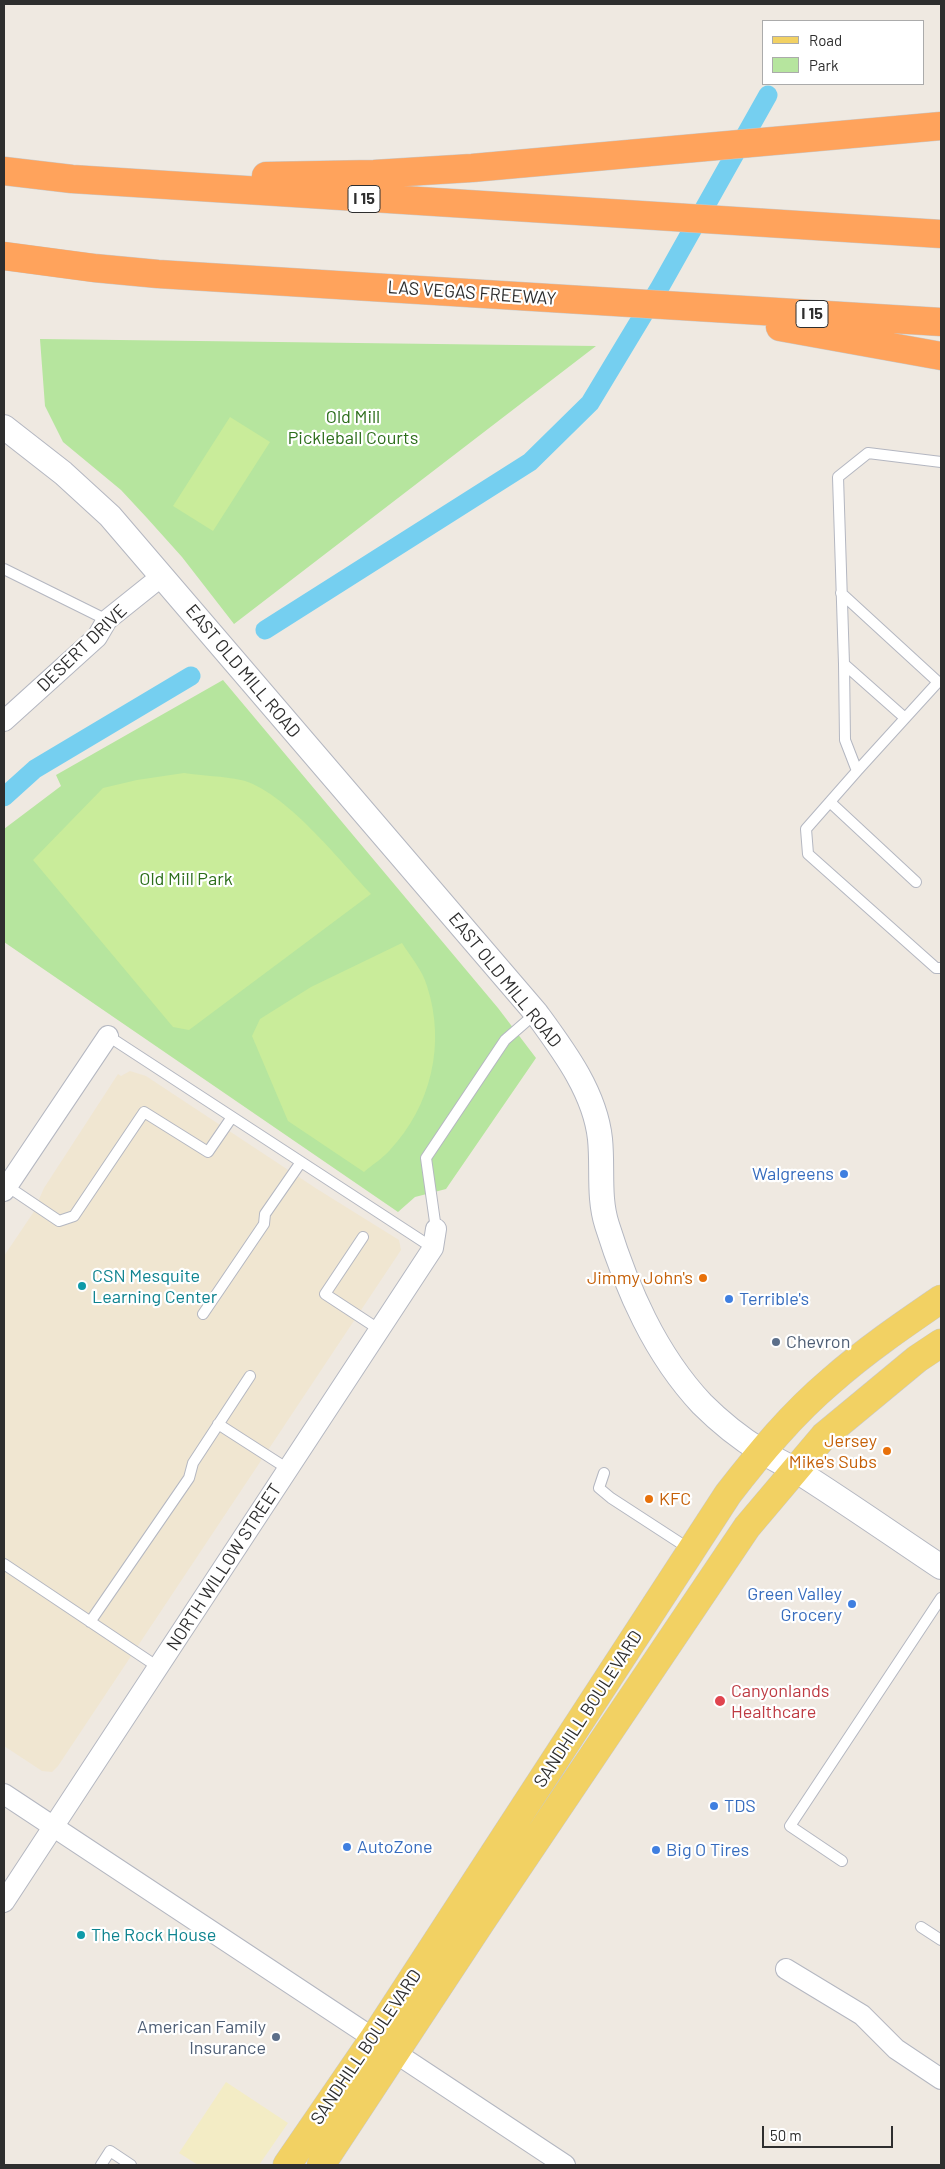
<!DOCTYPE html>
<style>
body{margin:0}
#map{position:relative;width:945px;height:2169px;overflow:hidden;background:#efe9e1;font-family:Barlow,sans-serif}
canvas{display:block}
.frame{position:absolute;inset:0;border:5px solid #2e2e2e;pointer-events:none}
.legend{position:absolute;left:762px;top:20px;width:162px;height:65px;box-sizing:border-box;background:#fff;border:1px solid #ababab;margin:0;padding:6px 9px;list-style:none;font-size:15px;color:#2e2e2e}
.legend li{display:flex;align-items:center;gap:10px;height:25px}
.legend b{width:25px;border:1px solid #ababab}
.scale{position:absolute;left:762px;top:2126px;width:131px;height:22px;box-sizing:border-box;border:2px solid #2e2e2e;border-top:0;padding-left:6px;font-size:15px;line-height:18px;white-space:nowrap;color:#2e2e2e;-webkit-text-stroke:4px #fff;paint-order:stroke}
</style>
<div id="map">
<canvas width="945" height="2169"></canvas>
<div class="frame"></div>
<ul class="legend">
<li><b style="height:6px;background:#f2d163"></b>Road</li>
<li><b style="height:14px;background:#b6e59e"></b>Park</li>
</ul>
<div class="scale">50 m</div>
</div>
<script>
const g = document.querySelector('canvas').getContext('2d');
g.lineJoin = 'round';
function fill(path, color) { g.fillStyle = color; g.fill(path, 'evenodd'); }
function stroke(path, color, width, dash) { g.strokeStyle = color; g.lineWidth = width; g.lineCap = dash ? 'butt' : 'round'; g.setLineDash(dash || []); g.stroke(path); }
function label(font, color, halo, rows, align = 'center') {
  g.font = font + ' Barlow,sans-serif'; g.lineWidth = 4.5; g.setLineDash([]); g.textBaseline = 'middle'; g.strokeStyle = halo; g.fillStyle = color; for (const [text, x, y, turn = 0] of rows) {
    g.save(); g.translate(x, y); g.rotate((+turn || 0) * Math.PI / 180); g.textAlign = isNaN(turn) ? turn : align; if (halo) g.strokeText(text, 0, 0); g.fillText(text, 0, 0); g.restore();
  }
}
const education = new Path2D(`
 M 130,1071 L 146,1076 L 317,1189 L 399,1240 L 401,1250 L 58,1766 L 52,1772 L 42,1771 L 4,1746 L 4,1256 L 33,1213 L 44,1188 L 118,1074 L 121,1076 Z`);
const green = new Path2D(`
 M 40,339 L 596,346 L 234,624 L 182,557 L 147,518 L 121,490 L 63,442 L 45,406 Z
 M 223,680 L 498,1008 L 536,1058 L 446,1189 L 415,1197 L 398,1212 L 4,942 L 4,829 L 61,786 L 56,775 Z`);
const sand = new Path2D(`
 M 226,2082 L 288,2123 L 259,2165 L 198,2165 L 179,2153 Z`);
const pitch = new Path2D(`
 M 230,417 L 270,442 L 213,531 L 173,506 Z
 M 184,773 C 203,776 223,776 241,780 C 284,790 340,861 371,894 L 189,1030 L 173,1027 L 33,860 L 103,788 L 137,780 Z
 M 402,943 C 410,956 423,971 427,986 C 446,1044 431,1106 390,1150 C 383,1158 372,1165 364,1172 L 288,1121 L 252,1036 L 260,1019 L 311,987 Z`);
const canal = new Path2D(`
 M 265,630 L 530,462 L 590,403 L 660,287 L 768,95
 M 4,797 L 35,769 L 191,676`);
const service = new Path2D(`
 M 941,462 L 868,453 L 838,477 L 844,664 L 845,740 L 857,771 L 806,829 L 808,854 L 936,968 L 941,968
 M 4,569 L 107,620
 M 841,593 L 938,682 L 857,771
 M 844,664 L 905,718
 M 831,803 L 916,882
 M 108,1036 L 433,1248
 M 7,1186 L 59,1221 L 74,1216 L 144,1112 L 208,1152 L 232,1117
 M 436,1229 L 426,1158 L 505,1040 L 536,1013
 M 363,1237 L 325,1294 L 380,1330
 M 203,1314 L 264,1224 L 265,1214 L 301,1162
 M 218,1424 L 288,1469
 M 604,1473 L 599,1488 L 611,1498 L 691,1550
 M 4,1564 L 158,1667
 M 90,1622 L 189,1478 L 193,1463 L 250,1376
 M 842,1861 L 790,1826 L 941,1598
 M 921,1927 L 941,1940
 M 101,2165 L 110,2151 L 131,2165`);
const minor = new Path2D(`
 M 4,721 L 97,637 L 107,620 L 162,576
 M 4,1191 L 108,1036
 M 4,1794 L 565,2165
 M 4,1902 L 433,1248 L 436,1229
 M 786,1969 L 862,2015 L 896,2049 L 941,2079`);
const tertiary = new Path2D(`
 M 4,427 L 63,473 L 110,516 L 536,1013 C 563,1050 595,1092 600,1139 C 603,1168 598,1197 607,1225 C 627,1289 655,1354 702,1404 C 719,1421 740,1438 761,1451 C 772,1458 785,1464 797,1471 C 846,1502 893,1535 941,1567`);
const primary = new Path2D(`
 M 287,2165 L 374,2038 L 728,1494 C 759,1454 792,1414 831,1381 C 865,1351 903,1325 941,1299
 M 321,2165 L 481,1922 L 747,1527 L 824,1436 L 917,1359 L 941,1343`);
const motorway = new Path2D(`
 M 4,171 L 72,179 L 941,234
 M 266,176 L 374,174 L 472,168 L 941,126
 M 4,256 L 94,268 L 158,274 L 941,322
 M 780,327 L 941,356`);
const markers = [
 [844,1174,5,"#3f7fe0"],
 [703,1278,5,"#e8710a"],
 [82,1286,5,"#0f9aa8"],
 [729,1299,5,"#3f7fe0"],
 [776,1342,5,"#5c6f8a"],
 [887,1451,5,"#e8710a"],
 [649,1499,5,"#e8710a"],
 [852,1604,5,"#3f7fe0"],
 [720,1701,6,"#e0444e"],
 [714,1806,5,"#3f7fe0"],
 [347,1847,5,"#3f7fe0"],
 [656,1850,5,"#3f7fe0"],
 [81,1935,5,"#0f9aa8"],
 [276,2037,5,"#5c6f8a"]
];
const shields = [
 [364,199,32],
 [812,314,32]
];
const shieldNames = [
 ["I 15",364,199],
 ["I 15",812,314]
];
const streetNames = [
 ["LAS VEGAS FREEWAY",472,293,4],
 ["DESERT DRIVE",82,648,-44],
 ["EAST OLD MILL ROAD",243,671,50],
 ["EAST OLD MILL ROAD",505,980,51],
 ["NORTH WILLOW STREET",224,1567,-57],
 ["SANDHILL BOULEVARD",588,1709,-57],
 ["SANDHILL BOULEVARD",366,2047,-56]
];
const parkNames = [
 ["Old Mill",353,417],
 ["Pickleball Courts",353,438],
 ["Old Mill Park",186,879]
];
const shopNames = [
 ["Walgreens",834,1174,"right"],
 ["Terrible's",739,1299],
 ["Green Valley",842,1594,"right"],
 ["Grocery",842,1615,"right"],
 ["TDS",724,1806],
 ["AutoZone",357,1847],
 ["Big O Tires",666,1850]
];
const cultureNames = [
 ["CSN Mesquite",92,1276],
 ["Learning Center",92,1297],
 ["The Rock House",91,1935]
];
const foodNames = [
 ["Jimmy John's",693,1278],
 ["Jersey",877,1441],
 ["Mike's Subs",877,1462],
 ["KFC",659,1499,"left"]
];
const serviceNames = [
 ["Chevron",786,1342],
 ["American Family",266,2027,"right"],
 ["Insurance",266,2048,"right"]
];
const healthNames = [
 ["Canyonlands",731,1691],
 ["Healthcare",731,1712]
];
fill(education, '#f0e6d1');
fill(green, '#b6e59e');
fill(sand, '#f3ecc5');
fill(pitch, '#c9ec9a');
stroke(canal, '#75cff0', 19);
stroke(service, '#b4b7c1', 12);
stroke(minor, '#b4b7c1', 22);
stroke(tertiary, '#b4b7c1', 26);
stroke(primary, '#c9c9c9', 29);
stroke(motorway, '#c9c9c9', 29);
stroke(service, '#fff', 10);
stroke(minor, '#fff', 20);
stroke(tertiary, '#fff', 24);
stroke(primary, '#f2d163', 28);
stroke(motorway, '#ffa35c', 28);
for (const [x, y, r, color] of markers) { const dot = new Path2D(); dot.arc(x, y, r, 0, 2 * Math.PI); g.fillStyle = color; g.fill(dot); stroke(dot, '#fff', 2); }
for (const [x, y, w] of shields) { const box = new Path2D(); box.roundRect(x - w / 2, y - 13.5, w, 27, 4); g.fillStyle = '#fff'; g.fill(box); stroke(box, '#2e2e2e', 1); }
label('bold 16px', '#2e2e2e', null, shieldNames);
label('18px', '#2e2e2e', '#fff', streetNames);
label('18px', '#2c6e1b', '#fff', parkNames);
label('18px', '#366cbe', '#fff', shopNames, 'left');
label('18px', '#0d838f', '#fff', cultureNames, 'left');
label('18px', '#c56008', '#fff', foodNames, 'right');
label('18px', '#4e5e75', '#fff', serviceNames, 'left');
label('18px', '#be3a42', '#fff', healthNames, 'left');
</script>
